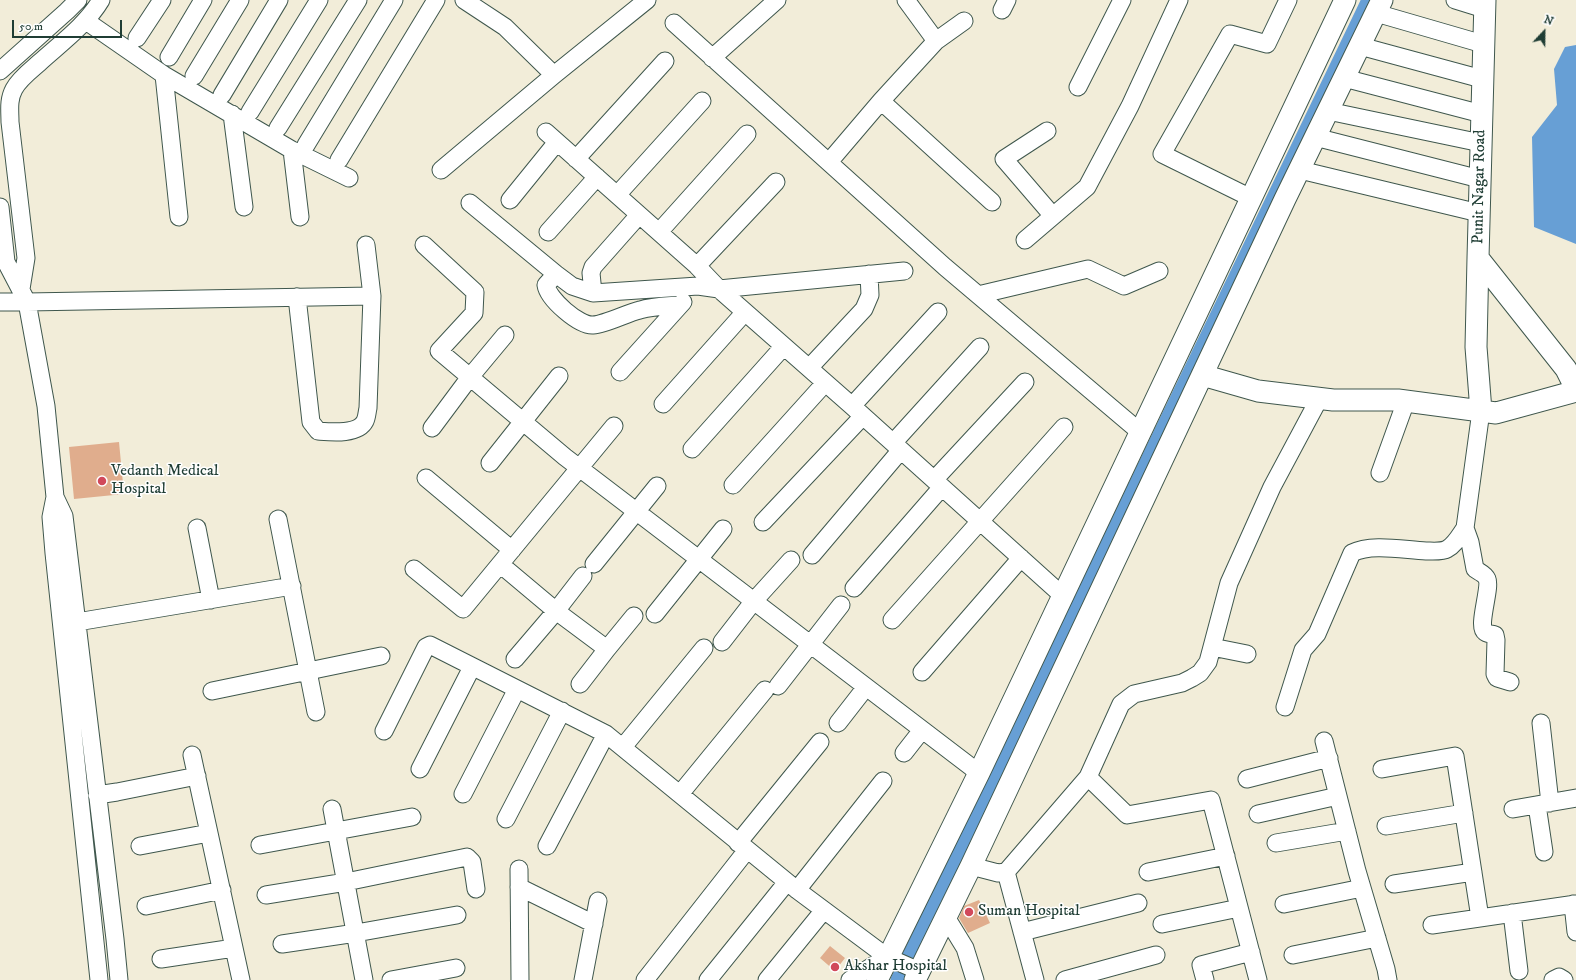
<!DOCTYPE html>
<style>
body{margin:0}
#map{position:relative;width:1576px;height:980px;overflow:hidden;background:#f2edd9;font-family:"IM FELL DW Pica",serif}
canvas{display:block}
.north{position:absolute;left:1524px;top:12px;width:40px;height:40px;-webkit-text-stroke:3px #fff;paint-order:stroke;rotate:22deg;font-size:11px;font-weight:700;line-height:16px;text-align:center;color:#1f3d34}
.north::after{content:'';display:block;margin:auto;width:14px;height:18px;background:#1f3d34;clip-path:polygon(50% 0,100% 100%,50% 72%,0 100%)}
.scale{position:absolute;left:12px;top:20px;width:110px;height:18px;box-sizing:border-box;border:2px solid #1f3d34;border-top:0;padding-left:5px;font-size:12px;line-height:14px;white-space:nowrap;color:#1f3d34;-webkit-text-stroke:3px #fff;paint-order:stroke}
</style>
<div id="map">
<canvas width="1576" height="980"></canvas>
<div class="north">N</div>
<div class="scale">50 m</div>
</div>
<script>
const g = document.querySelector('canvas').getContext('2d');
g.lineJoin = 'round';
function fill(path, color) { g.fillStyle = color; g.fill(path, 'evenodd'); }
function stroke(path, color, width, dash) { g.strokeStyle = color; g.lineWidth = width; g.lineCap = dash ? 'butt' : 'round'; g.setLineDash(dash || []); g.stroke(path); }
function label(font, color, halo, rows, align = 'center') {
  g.font = font + ' "IM FELL DW Pica",serif'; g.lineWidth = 3; g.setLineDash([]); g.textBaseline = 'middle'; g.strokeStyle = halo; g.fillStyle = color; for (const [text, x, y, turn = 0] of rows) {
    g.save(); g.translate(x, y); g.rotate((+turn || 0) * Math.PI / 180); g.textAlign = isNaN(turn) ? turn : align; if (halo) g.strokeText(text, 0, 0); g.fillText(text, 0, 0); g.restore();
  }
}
const water = new Path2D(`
 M 1576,45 L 1576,244 L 1534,227 L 1532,137 L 1557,105 L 1554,69 L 1565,47 Z`);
const canal = new Path2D(`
 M 898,980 L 1369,0`);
const building = new Path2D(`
 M 119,442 L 124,494 L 74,499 L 69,447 Z
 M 979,900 L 990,923 L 968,933 L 959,918 L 964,906 Z
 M 830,946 L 845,958 L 835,971 L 820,958 Z`);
const minor = new Path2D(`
 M 464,0 L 505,27 L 554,75
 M 1455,0 L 1484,9
 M 1002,10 L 1007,0
 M 1376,13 L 1483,44
 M 86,21 L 164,75 L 292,150 L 349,178
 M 674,23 L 945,267 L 1140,432
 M 137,38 L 162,0
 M 936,41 L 964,21
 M 1360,46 L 1482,79
 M 169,57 L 203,0
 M 712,58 L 777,0
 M 0,71 L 67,11 L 78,0
 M 164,75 L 179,217
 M 194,76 L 240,0
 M 1344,78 L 1482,114
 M 1078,87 L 1122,0
 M 222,95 L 279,0
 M 881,101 L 992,202
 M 1328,111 L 1481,143
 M 250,112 L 319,0
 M 232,114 L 244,207
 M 278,128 L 358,0
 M 1047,131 L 1004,159 L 1053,216
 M 546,132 L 697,266 L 719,289 L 904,271
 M 1315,137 L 1480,179
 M 306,145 L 394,0
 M 292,150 L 300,217
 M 576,159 L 665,61
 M 339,160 L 436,0
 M 829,162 L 881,101 L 936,41 L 906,0
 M 441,170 L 554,75 L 647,0
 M 1300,170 L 1479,213
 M 617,195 L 702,101
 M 1251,198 L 1162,154 L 1230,34 L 1267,44 L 1288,0
 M 510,200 L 557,142
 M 470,203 L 556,274 L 572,286 L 593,293 L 698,286 L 719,289 L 852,406 L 1063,596
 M 0,207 L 6,262 L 27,302 L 372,296
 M 548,232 L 597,177
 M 659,232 L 747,134
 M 1025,240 L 1087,187 L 1130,106 L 1179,0
 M 424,245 L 475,292 L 474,313 L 439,351 L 565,457 L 979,773
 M 697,266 L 776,182
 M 556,274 L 546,285 C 548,299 579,326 593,325 C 606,324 627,313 640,310 C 653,306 667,306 680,305
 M 21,289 L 26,258 L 10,122 C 10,111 8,100 14,89 C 19,79 31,70 39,63 C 61,43 86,25 101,0
 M 593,293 L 591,273 L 593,267 L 639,215
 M 978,295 L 1088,269 L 1124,286 L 1159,271
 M 297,297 L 311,422 L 318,431 C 331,432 358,435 365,421 C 367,417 367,412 368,408 L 372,296 L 366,245
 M 0,302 L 27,302 L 46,406 L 55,497 L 51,517 L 54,553 L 99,980
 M 809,368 L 864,309 L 870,295 L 869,274
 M 620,372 L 683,302
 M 663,404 L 745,312
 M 852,406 L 938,312
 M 1481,411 L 1465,528 L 1470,542 L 1475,569 C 1479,572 1485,574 1487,579 C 1491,588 1477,627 1485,632 C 1487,634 1492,634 1495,635 L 1496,640 L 1495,674 L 1497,678 L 1510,682
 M 432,428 L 470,377 L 505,335
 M 893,443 L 980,347
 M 692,449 L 784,346
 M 490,463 L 559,376
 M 1380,473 L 1406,401
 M 426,478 L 512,550
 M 934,480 L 1025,382
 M 733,485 L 825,383
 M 55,497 L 64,516 L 115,939 L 119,980
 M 278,519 L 316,712
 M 763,522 L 863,416
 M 197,528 L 211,600
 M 812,555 L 901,450
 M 500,564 L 556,611 L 583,576
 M 594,564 L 657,486
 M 414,569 L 463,609 L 614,426
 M 854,588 L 942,487
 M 655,614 L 723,529
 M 892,620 L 1064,427
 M 77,622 L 292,586
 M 722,642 L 753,602 L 791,560
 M 1247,654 L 1212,647 L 1229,583 L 1272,487 L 1319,399
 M 515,659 L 556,611 L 607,649 L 634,616
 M 922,672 L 1021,558
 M 580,684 L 607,649
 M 778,686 L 841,605
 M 212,691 L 381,656
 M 1285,707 L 1303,650 L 1317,634 L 1352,553 C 1371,543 1404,550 1426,551 C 1432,551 1442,552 1447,549 C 1455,545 1460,535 1465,528
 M 838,723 L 866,687
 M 1541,723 L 1550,803
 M 384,731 L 426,647 L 430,645 L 606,734 L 797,890 L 887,957 L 919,971
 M 1324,741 L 1357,871 L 1386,969 L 1388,980
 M 623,747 L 704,648
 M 904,753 L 922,730
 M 192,755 L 241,980
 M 420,769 L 472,667
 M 1382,769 L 1455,756 L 1480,918
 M 1088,777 L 1127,815 L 1211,800 L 1258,980
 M 1247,779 L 1329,758
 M 463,794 L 517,689
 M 680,794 L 765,690
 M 97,795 L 117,792 L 197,776
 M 1537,805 L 1544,852
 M 332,809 L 364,980
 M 1513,809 L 1576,798
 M 1258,814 L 1338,796
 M 506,819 L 562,711
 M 1386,826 L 1464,813
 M 738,843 L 820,742
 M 1276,843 L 1347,831
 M 260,845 L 412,817
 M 140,846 L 209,833
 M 547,846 L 606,734
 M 971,866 L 998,873 L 1006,872 L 1035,980
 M 519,869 L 520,980
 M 1006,872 L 1088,777 L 1121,704 L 1134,694 L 1182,683 L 1192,678 L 1200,673 L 1208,662 L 1212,647
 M 1148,872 L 1226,856
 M 1394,884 L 1473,872
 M 519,887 L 594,924
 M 797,890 L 883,781
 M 266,895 L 346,882 L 467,857 L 472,862 L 476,889
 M 1284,904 L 1362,888
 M 1573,904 L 1576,932
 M 146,906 L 222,890
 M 1512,913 L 1519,971
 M 946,917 L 965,948 L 975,980
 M 1162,924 L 1239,908
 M 1432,925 L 1576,904
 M 1022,932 L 1138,903
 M 282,944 L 356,933 L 457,915
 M 1293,955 L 1377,938
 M 161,959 L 234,948
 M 391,980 L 456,968
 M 583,980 L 598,901
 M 645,980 L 747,850
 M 708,980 L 787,882
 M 767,980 L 824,910
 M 850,980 L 887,957
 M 1065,980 L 1156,955
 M 1205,980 L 1201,965 L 1251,952
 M 1553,980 L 1559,977 L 1564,980`);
const tertiary = new Path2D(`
 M 1485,0 L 1478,258 L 1566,369 L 1576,389
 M 1478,258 L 1476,347 L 1481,411
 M 1202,375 L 1258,391 L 1333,400 L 1398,400 L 1496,413 L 1576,391
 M 877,980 L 979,773 L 1345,0
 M 915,980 L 971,866 L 1285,199 L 1382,0`);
const markers = [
 [102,481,5,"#d1495b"],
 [969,912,5,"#d1495b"],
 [835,967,5,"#d1495b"]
];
const streetNames = [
 ["Punit Nagar Road",1480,187,-89]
];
const poiNames = [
 ["Vedanth Medical",111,472],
 ["Hospital",111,490],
 ["Suman Hospital",978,912],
 ["Akshar Hospital",844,967]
];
fill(water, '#679fd5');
stroke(canal, '#679fd5', 15);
fill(building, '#e0ad8d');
stroke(minor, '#3f574d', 19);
stroke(tertiary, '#3f574d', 23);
stroke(minor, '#fff', 17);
stroke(tertiary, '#fff', 21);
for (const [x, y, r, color] of markers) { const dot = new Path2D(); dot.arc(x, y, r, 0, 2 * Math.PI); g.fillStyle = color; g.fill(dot); stroke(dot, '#fff', 1.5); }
label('16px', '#1f3d34', '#fff', streetNames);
label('16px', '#1f3d34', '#fff', poiNames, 'left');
</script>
